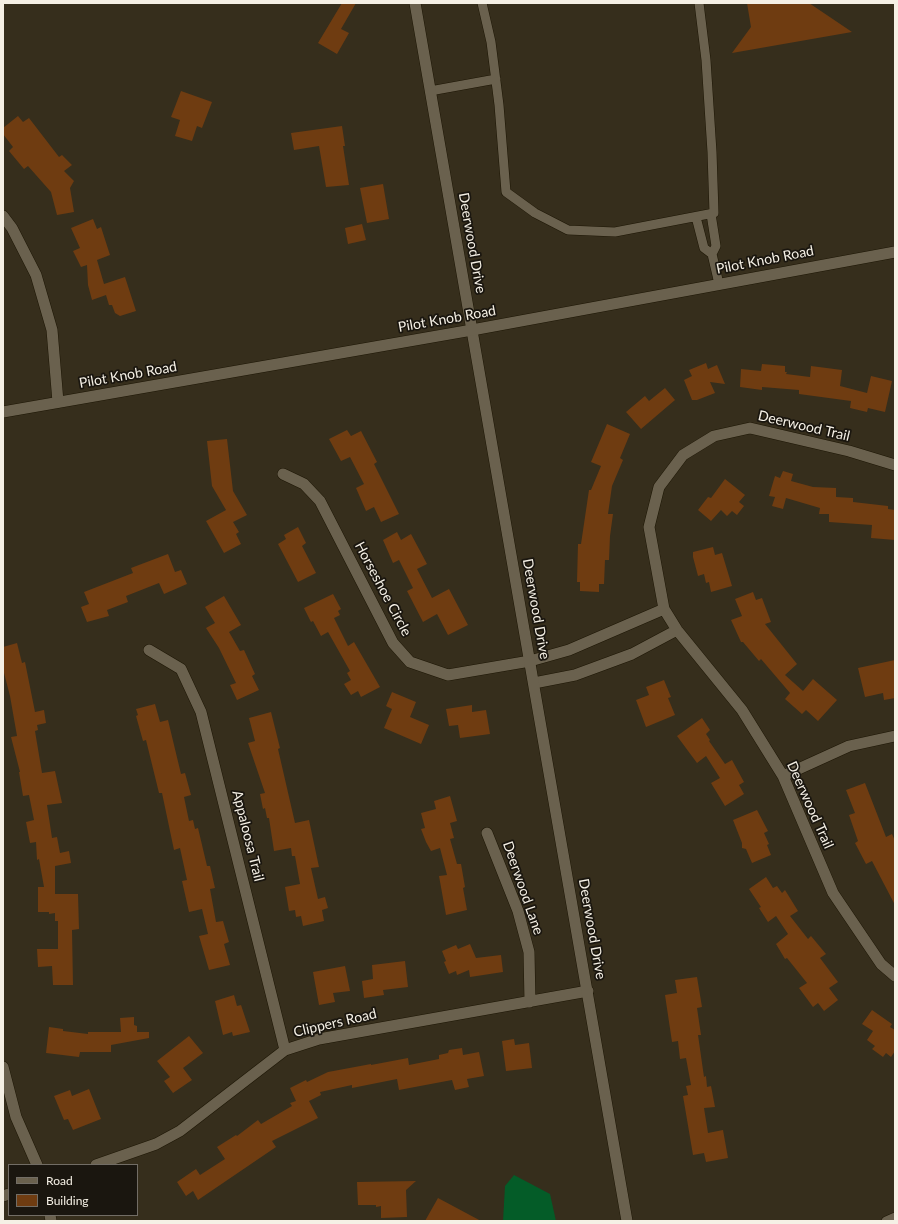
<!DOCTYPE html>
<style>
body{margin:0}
#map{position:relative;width:898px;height:1224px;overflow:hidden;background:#362e1c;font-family:Lato,sans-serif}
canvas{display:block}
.frame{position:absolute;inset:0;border:4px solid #f5f0e5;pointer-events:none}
.legend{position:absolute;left:8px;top:1164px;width:130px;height:52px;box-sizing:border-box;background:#1a160f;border:1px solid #726d65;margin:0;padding:5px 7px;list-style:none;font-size:12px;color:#f5f0e5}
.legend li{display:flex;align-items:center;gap:8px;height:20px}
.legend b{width:20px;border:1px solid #726d65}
</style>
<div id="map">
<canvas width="898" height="1224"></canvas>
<div class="frame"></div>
<ul class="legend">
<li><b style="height:5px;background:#6a614e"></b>Road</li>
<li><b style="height:11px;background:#6f3c11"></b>Building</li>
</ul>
</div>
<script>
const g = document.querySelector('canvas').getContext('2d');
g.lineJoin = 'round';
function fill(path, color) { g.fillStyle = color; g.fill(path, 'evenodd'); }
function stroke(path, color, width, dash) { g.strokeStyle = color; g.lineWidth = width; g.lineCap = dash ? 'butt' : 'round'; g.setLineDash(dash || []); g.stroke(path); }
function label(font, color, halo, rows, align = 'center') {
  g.font = font + ' Lato,sans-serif'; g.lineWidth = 3.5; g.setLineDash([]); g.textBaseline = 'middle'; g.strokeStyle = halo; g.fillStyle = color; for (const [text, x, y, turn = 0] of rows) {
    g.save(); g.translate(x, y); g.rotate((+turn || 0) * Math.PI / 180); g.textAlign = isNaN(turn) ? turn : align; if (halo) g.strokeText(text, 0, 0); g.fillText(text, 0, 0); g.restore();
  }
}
const water = new Path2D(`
 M 514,1175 L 550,1194 L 556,1221 L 503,1221 L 505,1186 Z`);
const building = new Path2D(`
 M 342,3 L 356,3 L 341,29 L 349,33 L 337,54 L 318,43 Z
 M 747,3 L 809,3 L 852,32 L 732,53 L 751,27 Z
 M 181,91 L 212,102 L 202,128 L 197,126 L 192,141 L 175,136 L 180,120 L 171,117 Z
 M 18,116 L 23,122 L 29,118 L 59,157 L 62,155 L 72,165 L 64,171 L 74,181 L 70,188 L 74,212 L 57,215 L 51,192 L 28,166 L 24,169 L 9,151 L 13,147 L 3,134 L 3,128 Z
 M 342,126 L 345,146 L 343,146 L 349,185 L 326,187 L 319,146 L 294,150 L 291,133 Z
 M 383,184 L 389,219 L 367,223 L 360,188 Z
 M 93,219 L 97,229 L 101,227 L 110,255 L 97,260 L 104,284 L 125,277 L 136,311 L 120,316 L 115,313 L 112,305 L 109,305 L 106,295 L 92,300 L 88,285 L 87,265 L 81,267 L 73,251 L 80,248 L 71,228 Z
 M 362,224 L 366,240 L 348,244 L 345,228 Z
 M 706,363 L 708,369 L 717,365 L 725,384 L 710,382 L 715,393 L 697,400 L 692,400 L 684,380 L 692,376 L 689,370 Z
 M 762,364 L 785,366 L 785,372 L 787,372 L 786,374 L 810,377 L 811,366 L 842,370 L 840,386 L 867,393 L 871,376 L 892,381 L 885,412 L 868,408 L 867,412 L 850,408 L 851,401 L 799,394 L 799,390 L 762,387 L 762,390 L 740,387 L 741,369 L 761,371 Z
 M 665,388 L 675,400 L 641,429 L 626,412 L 645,396 L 649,401 Z
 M 607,424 L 630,434 L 620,458 L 623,460 L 612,486 L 608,514 L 613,514 L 610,536 L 609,560 L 605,560 L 604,584 L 599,584 L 599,592 L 580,591 L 580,582 L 577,582 L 578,544 L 581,544 L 589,490 L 591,490 L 601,466 L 591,462 Z
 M 347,430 L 351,436 L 361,431 L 377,462 L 374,464 L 399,514 L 381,522 L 374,507 L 366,511 L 356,488 L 364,484 L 350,457 L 341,461 L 329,439 Z
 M 227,439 L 233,491 L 247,515 L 233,522 L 239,532 L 236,534 L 241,544 L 224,553 L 206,521 L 226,510 L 212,486 L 207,441 Z
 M 783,471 L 793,474 L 791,481 L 813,487 L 836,488 L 836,497 L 853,498 L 853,502 L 888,506 L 888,509 L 895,510 L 895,540 L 871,538 L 872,525 L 829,522 L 829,514 L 819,514 L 820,508 L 786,498 L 783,509 L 772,506 L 775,497 L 769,496 L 775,476 L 780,478 Z
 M 725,479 L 745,495 L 739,502 L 744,506 L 737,515 L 732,511 L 727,516 L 721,510 L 711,521 L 698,510 L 708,497 L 711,498 Z
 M 298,527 L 306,543 L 302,546 L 316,573 L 298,582 L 278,544 L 286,539 L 284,535 Z
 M 397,532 L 401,540 L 411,534 L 427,564 L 417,569 L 432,598 L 449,589 L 468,625 L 448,635 L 437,614 L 423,622 L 407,591 L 413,588 L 399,560 L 393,563 L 383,540 Z
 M 713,547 L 715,555 L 722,553 L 732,586 L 711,592 L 709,582 L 706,583 L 704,574 L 698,576 L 693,557 L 693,552 Z
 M 168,554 L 175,572 L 181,570 L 187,584 L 164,594 L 159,583 L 126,596 L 128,602 L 107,610 L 109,616 L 87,622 L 81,607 L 89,604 L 84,592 L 133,573 L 131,568 Z
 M 753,592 L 756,600 L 762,598 L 771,622 L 765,624 L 797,664 L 785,675 L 803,691 L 813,679 L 837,700 L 818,721 L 806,710 L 802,714 L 785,699 L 790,693 L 761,659 L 759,661 L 743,642 L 741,642 L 731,620 L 742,616 L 735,599 Z
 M 333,594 L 341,609 L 338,611 L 340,615 L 334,618 L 348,646 L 354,642 L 380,687 L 361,697 L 358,691 L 351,695 L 344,684 L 351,680 L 347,673 L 350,671 L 328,632 L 321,636 L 313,621 L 311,622 L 304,608 Z
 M 224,596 L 241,625 L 229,632 L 240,651 L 244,650 L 255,674 L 252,676 L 259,690 L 237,700 L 230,685 L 236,683 L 219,648 L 206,628 L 215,623 L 205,607 Z
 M 17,643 L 22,663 L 25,662 L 35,712 L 44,710 L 46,723 L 37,725 L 38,730 L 35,731 L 42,773 L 55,771 L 62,803 L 47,805 L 52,838 L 57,837 L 60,853 L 69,851 L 71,863 L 55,866 L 55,894 L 78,894 L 79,929 L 72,930 L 73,985 L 53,985 L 52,966 L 38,967 L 37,949 L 58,949 L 58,921 L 55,921 L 55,913 L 49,914 L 49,912 L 38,912 L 38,887 L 44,887 L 39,859 L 37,860 L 36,842 L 30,843 L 26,822 L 34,820 L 29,795 L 23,796 L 19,772 L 20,772 L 11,737 L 17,736 L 10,696 L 3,669 L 3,647 Z
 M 895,660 L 895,698 L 884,700 L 883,693 L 865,697 L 858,668 Z
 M 664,680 L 671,697 L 668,698 L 675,715 L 646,727 L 636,700 L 649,695 L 646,687 Z
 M 392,692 L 416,702 L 410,717 L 429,725 L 421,744 L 384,728 L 392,709 L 386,706 Z
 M 155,704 L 160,722 L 168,720 L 181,774 L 185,773 L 191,795 L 184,797 L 189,821 L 193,820 L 195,829 L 198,828 L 207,866 L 210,866 L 215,888 L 210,889 L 216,922 L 223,921 L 229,942 L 224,944 L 230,965 L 209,970 L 199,936 L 208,934 L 202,909 L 189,912 L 182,881 L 187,880 L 180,848 L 174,850 L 162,793 L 159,793 L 146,740 L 143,741 L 136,716 L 138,715 L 136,709 Z
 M 472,705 L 472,712 L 486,710 L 490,734 L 460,738 L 458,725 L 449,726 L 446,709 Z
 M 271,712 L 280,748 L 278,749 L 295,823 L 309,820 L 319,867 L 311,868 L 318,899 L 325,897 L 328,908 L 322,910 L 324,921 L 303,926 L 301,916 L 296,917 L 295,910 L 289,911 L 285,887 L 300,884 L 295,856 L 292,856 L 291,848 L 274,851 L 269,818 L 267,818 L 265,808 L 263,809 L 260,794 L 265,793 L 248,743 L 255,741 L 249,718 Z
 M 702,718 L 710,730 L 706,734 L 710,740 L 709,741 L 725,764 L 732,760 L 744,782 L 739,785 L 744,794 L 725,806 L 711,783 L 720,778 L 706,756 L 697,763 L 677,736 Z
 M 865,783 L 886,837 L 892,834 L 895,841 L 895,905 L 872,861 L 866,864 L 855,843 L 858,841 L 849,815 L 855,813 L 846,790 Z
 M 450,796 L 457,821 L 450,823 L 454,838 L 450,839 L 457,864 L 461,864 L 465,887 L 463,888 L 467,910 L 446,915 L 439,876 L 447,875 L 440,848 L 431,851 L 426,842 L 421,829 L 425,828 L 421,813 L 436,809 L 434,801 Z
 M 757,810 L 768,831 L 764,833 L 769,844 L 767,845 L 771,855 L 752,863 L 746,849 L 742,848 L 742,843 L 733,820 Z
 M 766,877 L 773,888 L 777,886 L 782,893 L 785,890 L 798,911 L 790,916 L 808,939 L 811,936 L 826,954 L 820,958 L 838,982 L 829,988 L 838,1000 L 824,1011 L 818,1003 L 813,1007 L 799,988 L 807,983 L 787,958 L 785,959 L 776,944 L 788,934 L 776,916 L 768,922 L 759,908 L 761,907 L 749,889 Z
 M 470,944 L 476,958 L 501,955 L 503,972 L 470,977 L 469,970 L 457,975 L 456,971 L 449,974 L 444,962 L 446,961 L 442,951 L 456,945 L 458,949 Z
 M 405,961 L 408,987 L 383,990 L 384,995 L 364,998 L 362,981 L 373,979 L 372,965 Z
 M 345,966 L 350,991 L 333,993 L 335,1002 L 319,1005 L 313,972 Z
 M 697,977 L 702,1007 L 697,1008 L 701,1035 L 698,1035 L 704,1077 L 706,1076 L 707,1087 L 711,1086 L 715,1107 L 704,1108 L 708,1133 L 723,1130 L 728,1158 L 706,1162 L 704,1153 L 693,1155 L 683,1096 L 688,1095 L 686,1086 L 691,1085 L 686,1058 L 680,1059 L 678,1041 L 672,1042 L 665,995 L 677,993 L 675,980 Z
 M 234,995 L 237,1006 L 241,1005 L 250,1032 L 233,1036 L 232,1032 L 223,1035 L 215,1001 Z
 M 872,1010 L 892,1024 L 890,1027 L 895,1030 L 895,1051 L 891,1057 L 886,1053 L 883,1057 L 872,1049 L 875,1046 L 867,1040 L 873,1031 L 862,1024 Z
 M 134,1017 L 134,1025 L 137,1026 L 137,1032 L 149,1032 L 149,1038 L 111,1045 L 111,1052 L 80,1052 L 79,1057 L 46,1053 L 49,1027 L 63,1029 L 63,1031 L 88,1034 L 88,1032 L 121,1032 L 120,1018 Z
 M 189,1036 L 203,1053 L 183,1068 L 192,1080 L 173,1093 L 164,1081 L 170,1077 L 157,1061 Z
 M 514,1039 L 515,1045 L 529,1043 L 532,1068 L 506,1071 L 502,1041 Z
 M 462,1048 L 463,1055 L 479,1052 L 484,1076 L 467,1079 L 469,1087 L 455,1090 L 452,1080 L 399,1090 L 397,1079 L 352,1088 L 352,1085 L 320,1092 L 321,1095 L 309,1101 L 318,1118 L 272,1141 L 276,1147 L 198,1200 L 193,1191 L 186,1196 L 177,1182 L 196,1169 L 200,1175 L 225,1159 L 217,1147 L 236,1135 L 237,1136 L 258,1120 L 261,1124 L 292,1106 L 290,1103 L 296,1101 L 290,1088 L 306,1080 L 307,1082 L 328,1072 L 371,1064 L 371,1065 L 408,1058 L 409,1065 L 439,1059 L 439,1055 L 448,1053 L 449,1050 Z
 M 89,1089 L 101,1119 L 73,1130 L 68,1119 L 64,1120 L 54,1096 L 70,1090 L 72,1096 Z
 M 416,1181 L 406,1190 L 407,1217 L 381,1218 L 381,1206 L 376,1207 L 376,1205 L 358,1205 L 357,1182 Z
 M 438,1198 L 481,1221 L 425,1221 Z`);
const service = new Path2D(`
 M 482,3 L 491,42 L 499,105 L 506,192 L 535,213 L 568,230 L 615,232 L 714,213 L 712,152 L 706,60 L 699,3
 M 430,91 L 496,79
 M 711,214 L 716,246 L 712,254 L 719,284
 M 696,217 L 704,248 L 712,254
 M 886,1221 L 895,1217`);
const minor = new Path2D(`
 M 3,216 L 12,228 L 36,275 L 52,330 L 58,402
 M 895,465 L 849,451 L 750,428 L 714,436 L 683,455 L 659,487 L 649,527 L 664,609 L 677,630 L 742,710 L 783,776 L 833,893 L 881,964 L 895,976
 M 283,474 L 304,484 L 320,501 L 393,643 L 410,662 L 448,675 L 530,661 L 569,650 L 664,609
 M 149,650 L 181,669 L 201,712 L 285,1050
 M 534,683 L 575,675 L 632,654 L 677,630
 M 783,776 L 849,746 L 895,736
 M 487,833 L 518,911 L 529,952 L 530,1002
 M 3,1067 L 16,1117 L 37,1165
 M 96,1165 L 156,1144 L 180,1131 L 285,1050 L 319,1039 L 588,991
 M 3,1196 L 9,1194
 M 50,1215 L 51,1221`);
const tertiary = new Path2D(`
 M 415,3 L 627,1221`);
const secondary = new Path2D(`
 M 3,412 L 472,330 L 895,252`);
const streetNames = [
 ["Deerwood Drive",472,243,80],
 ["Pilot Knob Road",765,260,-11],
 ["Pilot Knob Road",447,319,-10],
 ["Pilot Knob Road",128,375,-10],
 ["Deerwood Trail",804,426,13],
 ["Horseshoe Circle",383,589,62],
 ["Deerwood Drive",536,609,80],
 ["Deerwood Trail",810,805,66],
 ["Appaloosa Trail",248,836,76],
 ["Deerwood Lane",523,888,71],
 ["Deerwood Drive",592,929,80],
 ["Clippers Road",335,1023,-13]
];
fill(water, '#045c28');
fill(building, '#6f3c11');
stroke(service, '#1d1605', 10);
stroke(minor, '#1d1605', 12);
stroke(tertiary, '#1d1605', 12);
stroke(secondary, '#1d1605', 12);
stroke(service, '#6a614e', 9);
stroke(minor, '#6a614e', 11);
stroke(tertiary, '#6a614e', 11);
stroke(secondary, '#6a614e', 11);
label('14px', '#f5f0e5', '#1a160f', streetNames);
</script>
